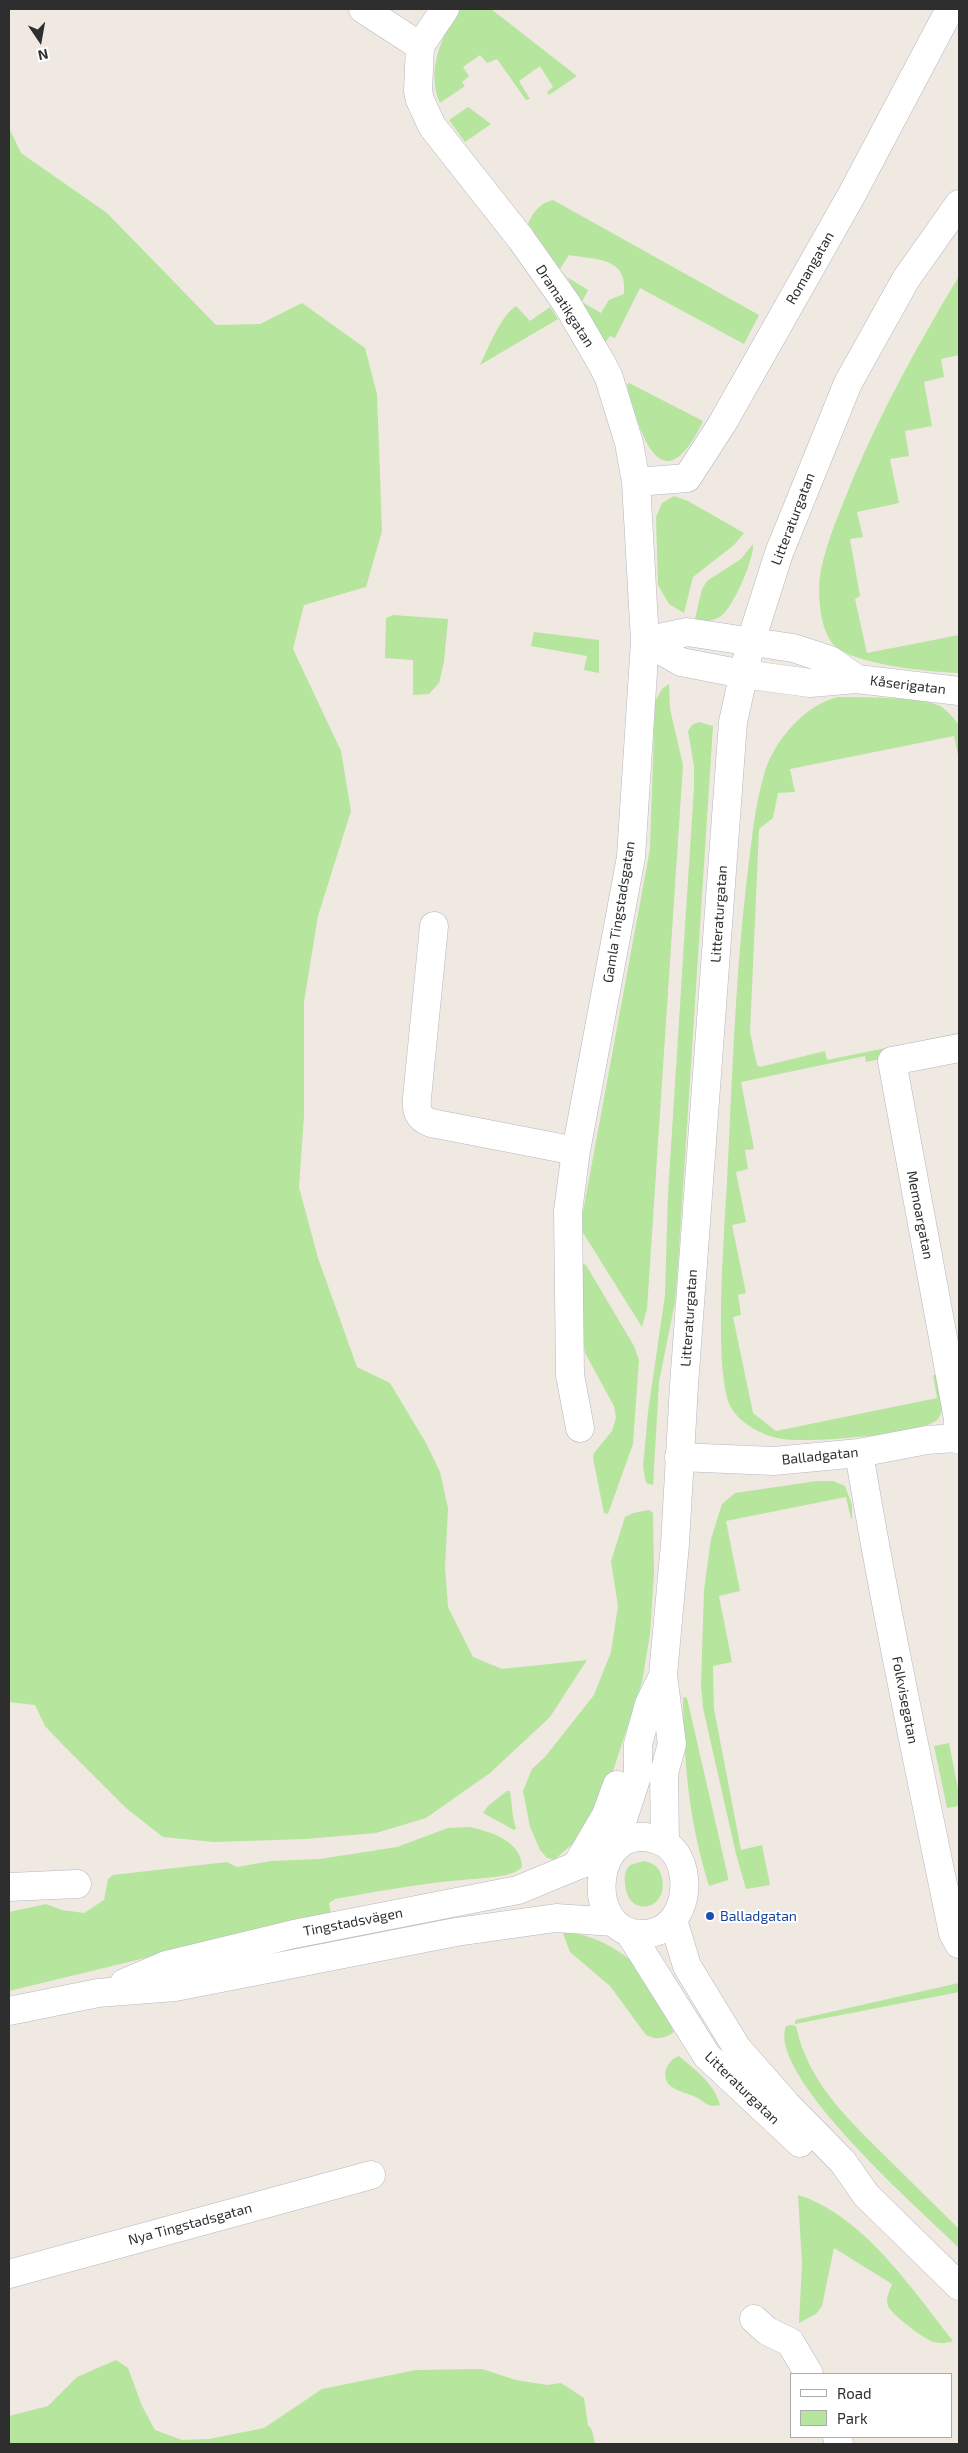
<!DOCTYPE html>
<meta charset="utf-8">
<style>
body{margin:0}
#map{position:relative;width:968px;height:2453px;overflow:hidden;background:#efe9e1;font-family:"Exo 2",sans-serif}
canvas{display:block}
.frame{position:absolute;inset:0;border:10px solid #2e2e2e;pointer-events:none}
.legend{position:absolute;left:790px;top:2373px;width:162px;height:65px;box-sizing:border-box;background:#fff;border:1px solid #ababab;margin:0;padding:6px 9px;list-style:none;font-size:15px;color:#2e2e2e}
.legend li{display:flex;align-items:center;gap:10px;height:25px}
.legend b{width:25px;border:1px solid #ababab}
.north{position:absolute;left:15px;top:15px;width:50px;height:50px;-webkit-text-stroke:4px #fff;paint-order:stroke;rotate:168deg;font-size:14px;font-weight:700;line-height:20px;text-align:center;color:#2e2e2e}
.north::after{content:'';display:block;margin:auto;width:18px;height:22px;background:#2e2e2e;clip-path:polygon(50% 0,100% 100%,50% 72%,0 100%)}
</style>
<div id="map">
<canvas width="968" height="2453"></canvas>
<div class="frame"></div>
<ul class="legend">
<li><b style="height:6px;background:#fff"></b>Road</li>
<li><b style="height:14px;background:#b6e59e"></b>Park</li>
</ul>
<div class="north">N</div>
</div>
<script>
const g = document.querySelector('canvas').getContext('2d');
g.lineJoin = 'round';
function fill(path, color) { g.fillStyle = color; g.fill(path, 'evenodd'); }
function stroke(path, color, width, dash) { g.strokeStyle = color; g.lineWidth = width; g.lineCap = dash ? 'butt' : 'round'; g.setLineDash(dash || []); g.stroke(path); }
function label(font, color, halo, rows, align = 'center') {
  g.font = font + ' "Exo 2",sans-serif'; g.lineWidth = 4; g.setLineDash([]); g.textBaseline = 'middle'; g.strokeStyle = halo; g.fillStyle = color; for (const [text, x, y, turn = 0] of rows) {
    g.save(); g.translate(x, y); g.rotate((+turn || 0) * Math.PI / 180); g.textAlign = isNaN(turn) ? turn : align; if (halo) g.strokeText(text, 0, 0); g.fillText(text, 0, 0); g.restore();
  }
}
const green = new Path2D(`
 M 460,9 L 491,9 L 577,76 L 549,95 L 547,92 L 553,87 L 540,66 L 519,81 L 530,99 L 526,100 L 497,59 L 487,63 L 480,55 L 463,67 L 469,76 L 462,82 L 465,86 L 440,103 C 426,71 441,36 460,9 Z
 M 468,107 L 491,124 L 465,142 L 449,120 Z
 M 9,128 L 21,153 L 107,213 L 216,325 L 260,324 L 302,303 L 365,348 L 377,394 L 382,531 L 366,587 L 304,605 L 293,649 L 341,751 L 351,811 L 318,916 L 304,1002 L 304,1116 L 299,1187 L 318,1258 L 357,1367 L 390,1383 L 426,1443 L 440,1472 L 448,1508 L 445,1566 L 448,1607 L 473,1657 L 502,1669 L 587,1660 L 550,1717 L 490,1773 L 426,1818 L 376,1833 L 305,1839 L 214,1842 L 163,1837 L 126,1808 L 63,1745 L 45,1726 L 35,1705 L 9,1702 Z
 M 553,200 L 759,315 L 744,344 L 640,288 L 615,338 L 610,336 L 604,344 L 567,277 L 588,290 L 582,302 L 601,313 L 609,300 L 624,294 C 628,257 597,260 569,255 L 560,269 L 528,224 C 533,212 540,203 553,200 Z
 M 959,276 L 959,355 L 941,359 L 944,377 L 924,382 L 932,426 L 905,431 L 909,456 L 890,459 L 899,503 L 857,512 L 863,537 L 850,539 L 860,596 L 855,599 L 867,653 L 959,635 L 959,673 C 930,672 856,665 835,646 C 819,631 817,590 821,570 C 827,540 841,509 852,481 C 882,409 919,343 959,276 Z
 M 516,306 L 530,321 L 550,307 L 558,319 L 480,365 C 488,349 501,315 516,306 Z
 M 629,383 L 703,421 C 662,507 640,435 627,385 Z
 M 674,496 L 688,501 L 744,533 L 734,545 L 693,577 L 684,613 L 669,604 L 658,585 L 656,517 L 662,503 Z
 M 753,544 C 755,557 733,608 721,616 C 714,621 703,622 694,623 L 702,589 L 707,581 L 741,559 Z
 M 393,615 L 448,619 L 444,662 L 439,683 L 429,694 L 413,695 L 413,660 L 385,658 L 386,618 Z
 M 534,632 L 599,640 L 599,673 L 584,670 L 587,656 L 531,646 Z
 M 669,684 L 670,709 L 683,765 L 647,1309 L 642,1327 L 580,1228 L 650,849 L 655,701 L 662,689 Z
 M 838,697 C 858,697 923,697 940,706 C 947,710 954,718 959,725 L 959,760 L 954,736 L 790,769 L 795,792 L 778,793 L 773,818 L 759,829 L 750,1032 L 757,1065 L 760,1067 L 825,1051 L 827,1060 L 959,1033 L 959,1043 L 866,1062 L 865,1056 L 741,1082 L 754,1149 L 745,1150 L 748,1169 L 736,1172 L 746,1222 L 732,1225 L 746,1293 L 738,1295 L 741,1315 L 733,1317 L 753,1413 L 776,1431 L 937,1398 L 933,1375 L 938,1375 C 940,1388 947,1407 938,1419 C 924,1435 807,1443 783,1439 C 765,1437 741,1424 732,1409 C 712,1379 725,1224 727,1181 C 732,1083 735,984 746,886 C 751,848 754,807 765,771 C 775,740 806,704 838,697 Z
 M 699,722 L 713,726 L 678,1265 L 675,1302 L 659,1382 L 653,1485 L 646,1483 L 643,1467 L 648,1412 L 665,1295 L 668,1194 L 694,786 L 694,766 L 688,731 L 692,725 Z
 M 582,1263 L 586,1265 L 634,1346 L 639,1360 L 633,1444 L 608,1514 L 604,1513 L 593,1458 L 594,1453 L 612,1431 L 616,1418 L 614,1406 L 585,1353 L 576,1281 Z
 M 817,1481 L 833,1481 L 845,1486 L 852,1505 L 852,1518 L 851,1519 L 846,1497 L 726,1521 L 740,1591 L 719,1596 L 732,1662 L 713,1666 L 714,1709 L 741,1850 L 762,1845 L 770,1885 L 746,1889 L 736,1854 L 703,1708 L 701,1684 L 704,1590 L 711,1539 L 722,1504 L 735,1493 Z
 M 649,1510 L 653,1513 L 654,1574 L 650,1634 L 642,1682 L 606,1793 L 583,1835 L 554,1860 L 547,1858 L 540,1850 L 530,1827 L 523,1791 L 532,1769 L 545,1757 L 594,1695 L 611,1652 L 618,1606 L 611,1561 L 625,1517 L 633,1513 Z
 M 685,1697 L 687,1698 L 728,1877 L 728,1880 L 709,1886 C 689,1822 684,1764 683,1698 Z
 M 949,1743 L 959,1794 L 959,1806 L 947,1808 L 934,1746 Z
 M 507,1791 L 510,1791 C 512,1804 512,1816 516,1829 L 514,1830 L 483,1813 L 488,1806 Z
 M 469,1827 C 489,1831 522,1841 522,1867 C 515,1875 496,1877 486,1878 C 435,1881 385,1890 335,1899 L 329,1903 L 331,1913 L 9,1991 L 9,1912 L 46,1904 L 62,1910 L 84,1913 L 104,1900 L 108,1879 L 113,1875 L 227,1862 L 237,1867 L 271,1861 L 320,1859 L 397,1847 L 448,1828 Z
 M 644,1861 C 654,1863 660,1868 662,1878 C 669,1911 627,1919 625,1883 C 624,1875 625,1871 630,1865 Z
 M 562,1931 C 602,1936 638,1957 656,1993 C 662,2006 667,2020 674,2032 C 664,2039 656,2040 646,2035 L 610,1986 L 570,1952 Z
 M 959,1983 L 959,1992 L 795,2024 L 795,2020 Z
 M 791,2025 L 796,2026 C 807,2079 843,2114 880,2151 C 906,2177 933,2203 959,2229 L 959,2248 C 924,2213 766,2076 786,2026 Z
 M 679,2056 C 695,2070 715,2084 720,2105 C 717,2105 715,2106 712,2106 C 707,2105 702,2101 698,2098 C 690,2094 679,2092 672,2087 C 659,2078 667,2060 679,2056 Z
 M 798,2195 C 863,2215 912,2289 953,2341 C 947,2343 940,2344 934,2342 C 924,2339 892,2315 888,2306 C 885,2298 890,2291 892,2284 L 834,2248 L 822,2306 L 816,2314 L 799,2323 L 802,2264 Z
 M 116,2360 L 128,2368 L 142,2406 L 155,2430 L 182,2440 L 209,2439 L 264,2428 L 322,2389 L 416,2370 L 482,2369 L 516,2380 L 547,2385 L 561,2383 L 584,2398 L 588,2425 L 592,2430 L 595,2444 L 9,2444 L 9,2416 L 48,2406 L 77,2377 Z`);
const minor = new Path2D(`
 M 363,9 L 420,46
 M 445,9 L 420,46 L 418,91 L 420,100 L 432,126 L 521,239 L 567,304 L 602,364 L 609,378 L 629,443 L 636,482 L 645,641 L 631,857 L 576,1151 L 568,1211 L 570,1375 L 580,1428
 M 636,482 L 687,478 L 722,424 L 851,196 L 950,9
 M 645,641 L 681,662 L 743,674 L 810,683 L 857,679 L 959,691
 M 645,641 L 687,632 L 793,648 L 830,660 L 857,679
 M 434,926 L 417,1098 C 416,1111 418,1118 431,1123 L 576,1151
 M 956,1438 L 958,1419 L 892,1061 L 959,1048
 M 859,1453 C 886,1614 920,1773 953,1933 L 959,1944
 M 679,1457 L 774,1461 L 859,1453 L 927,1440 L 956,1438 L 959,1440
 M 9,1887 L 77,1884
 M 9,2274 L 371,2175
 M 754,2319 L 767,2331 L 790,2342 L 809,2374
 M 837,2437 L 839,2444`);
const tertiary = new Path2D(`
 M 665,1843 C 591,1808 579,1937 644,1934 C 683,1932 694,1883 676,1854 C 673,1850 669,1846 665,1843 L 664,1773 L 672,1744 L 663,1675 L 675,1544 L 684,1385 L 733,722 L 751,641 L 779,553 L 848,383 L 906,279 L 959,204
 M 620,1844 L 622,1822 L 638,1773 L 638,1744 L 649,1704 L 663,1676
 M 576,1866 L 606,1815 L 617,1785
 M 673,1920 L 687,1966 L 737,2048 L 787,2105 L 843,2162 L 866,2195 L 959,2286
 M 629,1932 L 707,2056 L 800,2143
 M 124,1983 L 166,1965 L 294,1934 L 518,1890 L 576,1866 L 609,1855
 M 9,2011 L 98,1993 L 175,1987 L 456,1932 L 556,1918 L 614,1922`);
const markers = [
 [710,1916,5,"#1a4fb4"]
];
const streetNames = [
 ["Romangatan",810,268,-60],
 ["Dramatikgatan",565,306,57],
 ["Litteraturgatan",793,519,-69],
 ["Kåserigatan",908,685,7],
 ["Gamla Tingstadsgatan",619,912,-81],
 ["Litteraturgatan",719,914,-86],
 ["Memoargatan",920,1215,79],
 ["Litteraturgatan",689,1318,-86],
 ["Balladgatan",820,1456,-6],
 ["Folkvisegatan",905,1700,79],
 ["Tingstadsvägen",353,1922,-11],
 ["Litteraturgatan",742,2088,44],
 ["Nya Tingstadsgatan",190,2224,-15]
];
const transitNames = [
 ["Balladgatan",720,1916]
];
fill(green, '#b6e59e');
stroke(minor, '#b4b7c1', 29);
stroke(tertiary, '#b4b7c1', 29);
stroke(minor, '#fff', 28);
stroke(tertiary, '#fff', 28);
for (const [x, y, r, color] of markers) { const dot = new Path2D(); dot.arc(x, y, r, 0, 2 * Math.PI); g.fillStyle = color; g.fill(dot); stroke(dot, '#fff', 2); }
label('14px', '#2e2e2e', '#fff', streetNames);
label('14px', '#164399', '#fff', transitNames, 'left');
</script>
